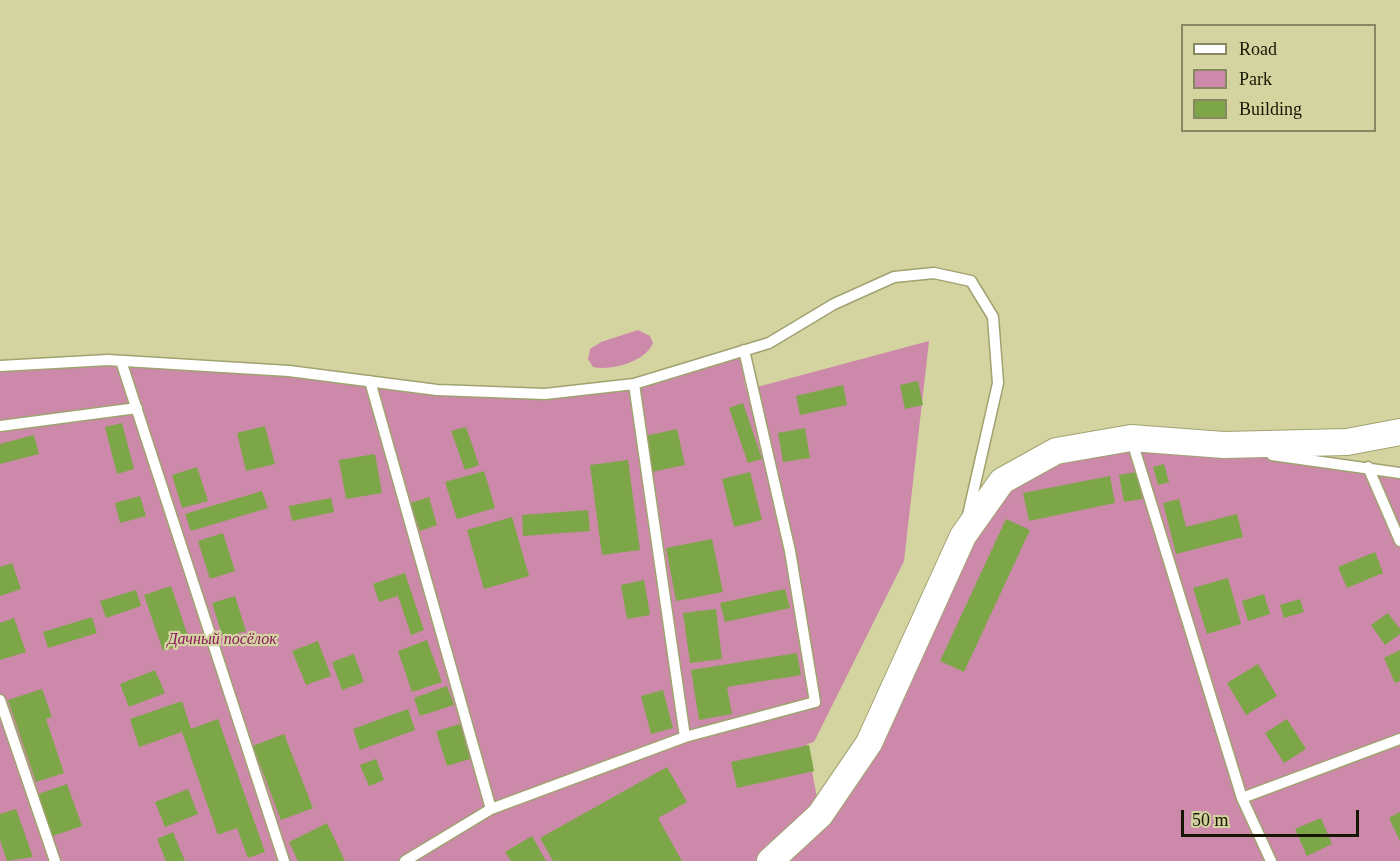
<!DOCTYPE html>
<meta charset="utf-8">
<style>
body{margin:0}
#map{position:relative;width:1400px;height:861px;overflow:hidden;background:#d3d4a0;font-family:Georgia,serif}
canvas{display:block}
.legend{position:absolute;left:1181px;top:24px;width:195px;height:108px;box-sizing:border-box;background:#d3d4a0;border:2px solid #878861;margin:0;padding:8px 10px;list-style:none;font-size:18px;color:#161603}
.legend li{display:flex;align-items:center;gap:12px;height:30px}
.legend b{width:30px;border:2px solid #878861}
.scale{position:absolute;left:1181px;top:810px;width:178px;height:27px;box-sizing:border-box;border:3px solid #161603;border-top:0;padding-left:8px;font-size:18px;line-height:21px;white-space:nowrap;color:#161603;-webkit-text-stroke:4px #d3d4a0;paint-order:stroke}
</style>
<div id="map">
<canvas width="1400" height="861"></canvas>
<ul class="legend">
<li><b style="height:8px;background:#fff"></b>Road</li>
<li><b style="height:16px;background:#cd89aa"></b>Park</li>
<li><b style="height:16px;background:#7ca647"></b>Building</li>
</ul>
<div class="scale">50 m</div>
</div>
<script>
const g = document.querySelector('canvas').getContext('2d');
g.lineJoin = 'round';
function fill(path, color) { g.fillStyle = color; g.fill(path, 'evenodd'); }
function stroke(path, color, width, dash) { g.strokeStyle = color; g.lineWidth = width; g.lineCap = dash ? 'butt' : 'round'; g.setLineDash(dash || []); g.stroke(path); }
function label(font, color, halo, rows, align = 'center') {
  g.font = font + ' Georgia,serif'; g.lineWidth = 4.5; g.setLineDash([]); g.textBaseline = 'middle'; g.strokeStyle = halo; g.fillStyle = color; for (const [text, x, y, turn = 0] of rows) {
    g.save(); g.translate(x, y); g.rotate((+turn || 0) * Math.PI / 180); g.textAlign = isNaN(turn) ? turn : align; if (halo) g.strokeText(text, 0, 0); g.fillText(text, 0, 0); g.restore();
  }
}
const green = new Path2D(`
 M 638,330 L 650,336 L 653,343 C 645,362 611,371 593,367 L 588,359 L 590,349 L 601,342 Z
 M 929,341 L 904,561 L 814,742 L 807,744 L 820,814 L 1002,481 L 1131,438 L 1400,473 L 1400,861 L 0,861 L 0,366 L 108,360 L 289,371 L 437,390 L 545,394 L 634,384 L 739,352 L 746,390 Z`);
const building = new Path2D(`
 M 918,381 L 923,405 L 905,409 L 900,385 Z
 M 843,385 L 847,405 L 800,415 L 796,396 Z
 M 743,403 L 762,459 L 748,463 L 729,408 Z
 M 122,423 L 134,469 L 117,474 L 105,427 Z
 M 265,426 L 275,464 L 246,471 L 237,433 Z
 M 466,427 L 479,465 L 465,470 L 451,431 Z
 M 805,428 L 810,458 L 783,462 L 778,433 Z
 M 677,429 L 685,465 L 652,472 L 645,436 Z
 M 34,435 L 39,454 L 0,464 L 0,444 Z
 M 375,454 L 382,493 L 346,499 L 339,460 Z
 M 628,460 L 640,550 L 602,555 L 590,465 Z
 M 1164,464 L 1169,482 L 1158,485 L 1153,467 Z
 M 197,467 L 208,501 L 182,508 L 172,475 Z
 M 484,471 L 495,508 L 457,519 L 445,482 Z
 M 750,472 L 762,520 L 734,527 L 722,479 Z
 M 1137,472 L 1142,499 L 1124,502 L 1119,475 Z
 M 1110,476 L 1115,503 L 1029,521 L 1023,493 Z
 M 262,491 L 268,508 L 191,531 L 185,514 Z
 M 140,496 L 146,516 L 120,523 L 115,503 Z
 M 429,497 L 437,525 L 420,531 L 411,503 Z
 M 331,498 L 334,512 L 292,521 L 289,506 Z
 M 1179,499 L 1186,527 L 1237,514 L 1243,537 L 1176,554 L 1163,503 Z
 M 588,510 L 590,531 L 523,536 L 522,515 Z
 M 512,517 L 529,576 L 484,589 L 467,530 Z
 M 1006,519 L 1030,530 L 964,672 L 940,661 Z
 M 223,533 L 235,571 L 210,579 L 198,541 Z
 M 712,539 L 723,592 L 676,601 L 666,548 Z
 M 1375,552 L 1383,573 L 1347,588 L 1338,567 Z
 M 12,563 L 21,589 L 0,596 L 0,567 Z
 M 405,573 L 424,630 L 411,635 L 398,596 L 379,602 L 373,584 Z
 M 1228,578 L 1241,624 L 1207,634 L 1193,588 Z
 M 644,580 L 650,615 L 627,619 L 621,585 Z
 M 171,586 L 190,642 L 163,651 L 144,595 Z
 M 785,589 L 790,608 L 725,622 L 720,603 Z
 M 136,590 L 141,606 L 106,618 L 100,601 Z
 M 1264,594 L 1270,614 L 1248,621 L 1242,601 Z
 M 235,596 L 246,631 L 223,638 L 212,603 Z
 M 1300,599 L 1304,612 L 1284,618 L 1280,605 Z
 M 716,609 L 722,659 L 690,663 L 683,613 Z
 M 1388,613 L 1400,629 L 1400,634 L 1385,645 L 1371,625 Z
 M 92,617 L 97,633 L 48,648 L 43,632 Z
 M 14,618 L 26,652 L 0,660 L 0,623 Z
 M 427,640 L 442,682 L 412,692 L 398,651 Z
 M 318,641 L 331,676 L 306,685 L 292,651 Z
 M 1400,650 L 1400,681 L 1395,683 L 1384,658 Z
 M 797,653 L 801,675 L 727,687 L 732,714 L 699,720 L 691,670 Z
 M 354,654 L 364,682 L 342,690 L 332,662 Z
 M 1258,664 L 1277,696 L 1246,715 L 1227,683 Z
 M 155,670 L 165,693 L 129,707 L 120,684 Z
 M 447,686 L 454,705 L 420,716 L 414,698 Z
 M 42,689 L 52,717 L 46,719 L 64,773 L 36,782 L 8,700 Z
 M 663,690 L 673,728 L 651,734 L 641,696 Z
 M 182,701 L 191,729 L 218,719 L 265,852 L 248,858 L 237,828 L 218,835 L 182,732 L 139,747 L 130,719 Z
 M 408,709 L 415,730 L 360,750 L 353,729 Z
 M 1287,719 L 1306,749 L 1284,763 L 1265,733 Z
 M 460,724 L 470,759 L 447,766 L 436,731 Z
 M 284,734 L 313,808 L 281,820 L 253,746 Z
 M 809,745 L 814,771 L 737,788 L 731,762 Z
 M 376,759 L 384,780 L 369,786 L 360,765 Z
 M 667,767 L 687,802 L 658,818 L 682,861 L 553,861 L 540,838 Z
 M 67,784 L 82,826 L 50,837 L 36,795 Z
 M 188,789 L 198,814 L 165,827 L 155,802 Z
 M 16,809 L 33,857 L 7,861 L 0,840 L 0,814 Z
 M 1400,812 L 1400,841 L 1389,818 Z
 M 1321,818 L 1332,844 L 1307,856 L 1295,829 Z
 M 327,823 L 345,861 L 298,861 L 289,842 Z
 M 173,832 L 185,861 L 166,861 L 157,839 Z
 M 532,836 L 546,861 L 511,861 L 505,852 Z`);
const service = new Path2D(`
 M 121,361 L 284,861
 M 0,366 L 108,360 L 289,371 L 437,390 L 545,394 L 634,384 L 769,343 L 834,304 L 894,277 L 934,273 L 971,281 L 993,317 L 998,383 L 968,515
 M 370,381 L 491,809
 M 634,384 L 685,737
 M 0,426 L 137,408
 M 1131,438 L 1242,798 L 1271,861
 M 1272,455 L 1400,473
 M 1368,467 L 1400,541
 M 0,700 L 55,861
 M 1242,798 L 1400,739
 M 405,861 L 491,809 L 685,737 L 815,702 L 790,551 L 744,350`);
const tertiary = new Path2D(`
 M 770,861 L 820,815 L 869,743 L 963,536 L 1002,481 L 1056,451 L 1131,438 L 1224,445 L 1347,442 L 1400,432`);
const parkNames = [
 ["Дачный посёлок",222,640]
];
fill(green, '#cd89aa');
fill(building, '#7ca647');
stroke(service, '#a0a270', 13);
stroke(tertiary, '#a0a270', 28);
stroke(service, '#fff', 10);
stroke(tertiary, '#fff', 26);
label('italic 16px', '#8d185f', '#d3d4a0', parkNames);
</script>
